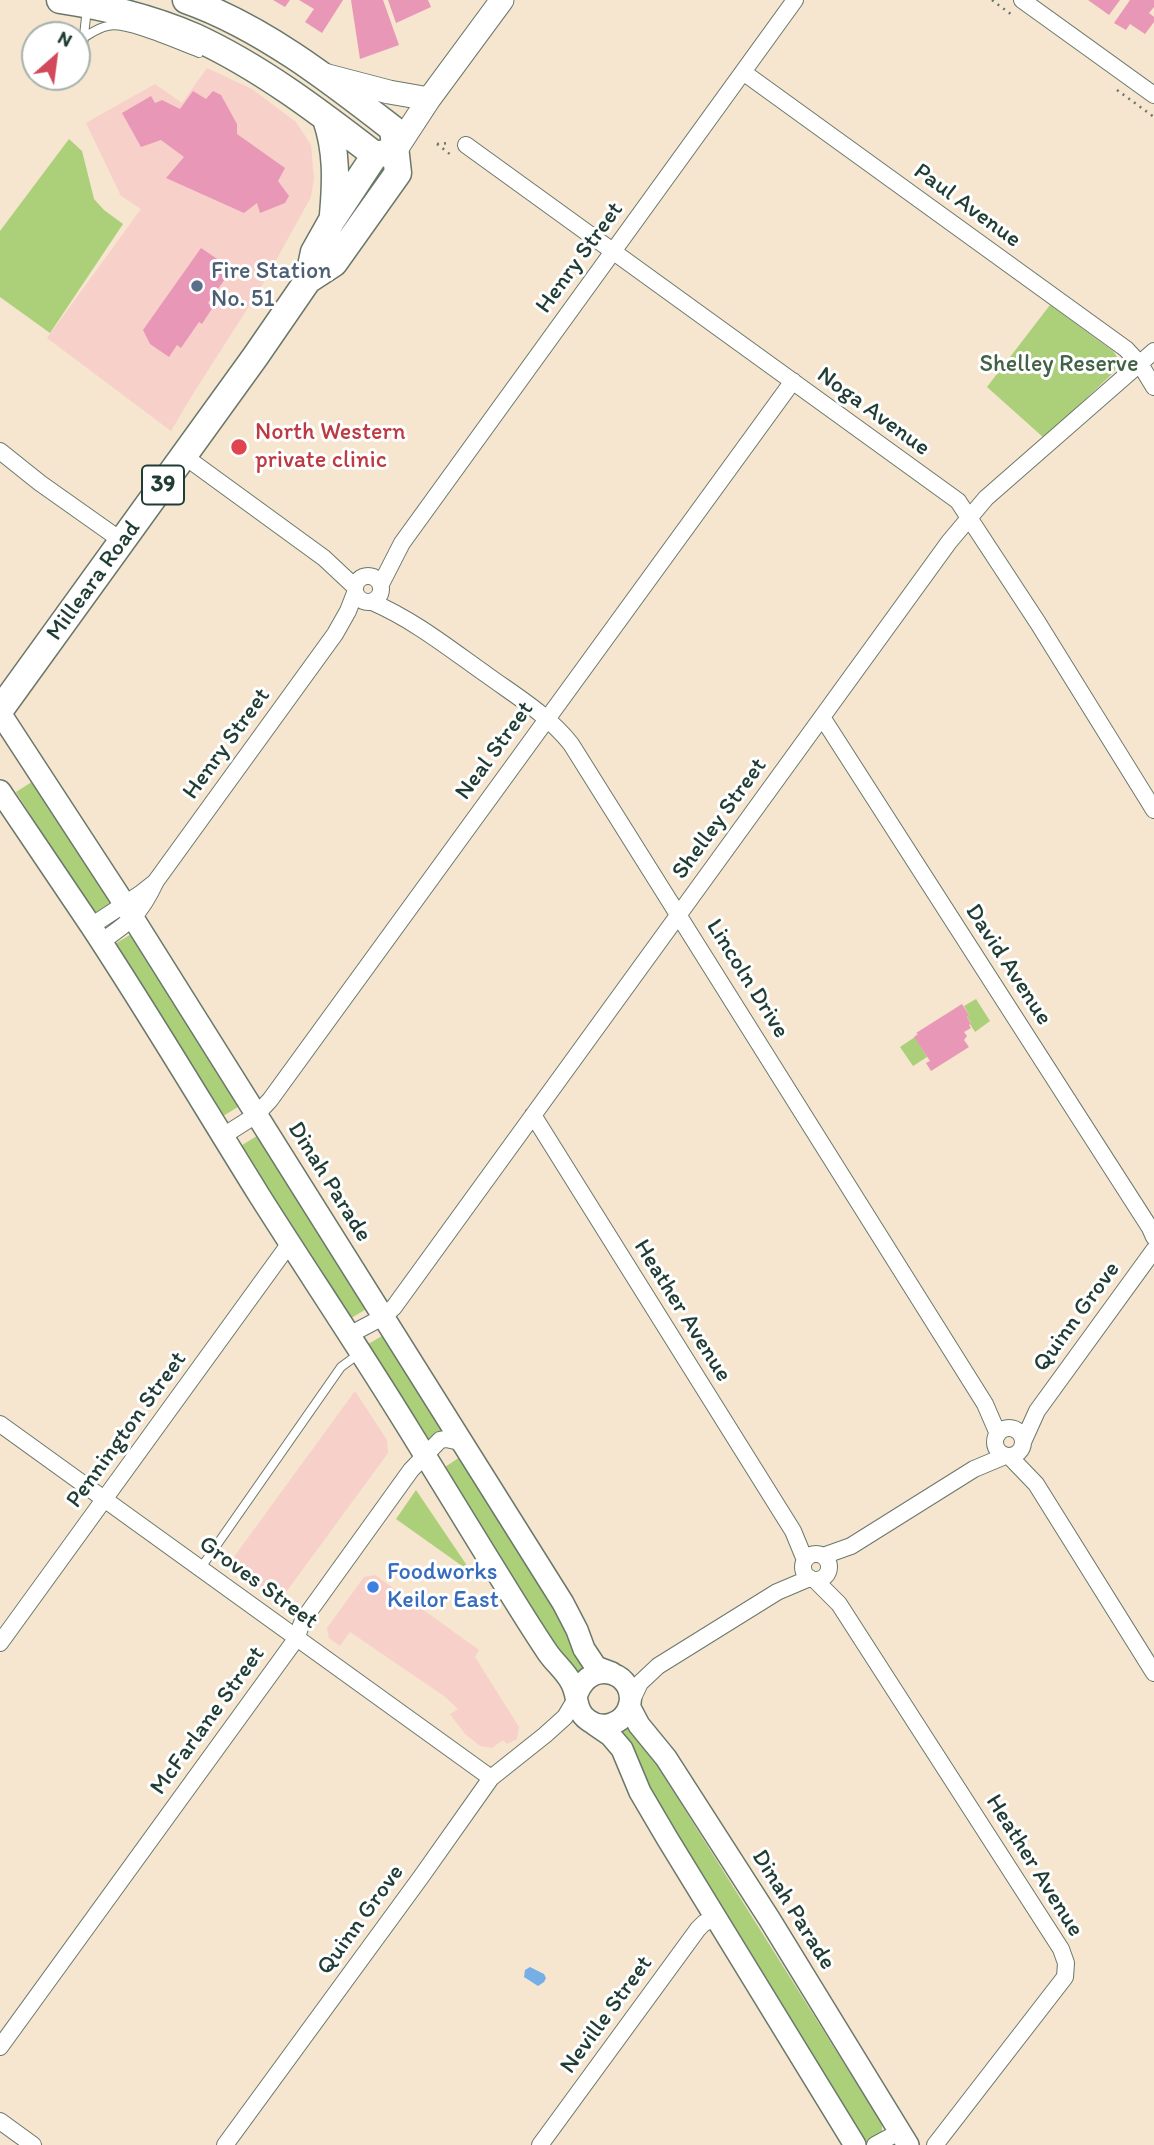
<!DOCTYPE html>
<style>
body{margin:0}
#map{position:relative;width:1154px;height:2145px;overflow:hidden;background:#f6e5cf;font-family:Itim,sans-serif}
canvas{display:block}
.north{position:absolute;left:21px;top:21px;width:70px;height:70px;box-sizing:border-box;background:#fff;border:2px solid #a5b1ae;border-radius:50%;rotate:28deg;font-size:19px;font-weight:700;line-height:28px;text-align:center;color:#1f3d34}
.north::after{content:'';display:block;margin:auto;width:24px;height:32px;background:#d1495b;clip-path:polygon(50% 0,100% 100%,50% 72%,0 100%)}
</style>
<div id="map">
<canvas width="1154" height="2145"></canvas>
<div class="north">N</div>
</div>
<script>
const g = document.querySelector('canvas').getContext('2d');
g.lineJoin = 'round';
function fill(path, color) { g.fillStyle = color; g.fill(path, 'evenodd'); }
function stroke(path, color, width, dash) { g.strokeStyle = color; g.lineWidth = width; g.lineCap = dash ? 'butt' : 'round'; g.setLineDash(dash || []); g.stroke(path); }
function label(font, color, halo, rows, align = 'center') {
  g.font = font + ' Itim,sans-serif'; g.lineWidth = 6; g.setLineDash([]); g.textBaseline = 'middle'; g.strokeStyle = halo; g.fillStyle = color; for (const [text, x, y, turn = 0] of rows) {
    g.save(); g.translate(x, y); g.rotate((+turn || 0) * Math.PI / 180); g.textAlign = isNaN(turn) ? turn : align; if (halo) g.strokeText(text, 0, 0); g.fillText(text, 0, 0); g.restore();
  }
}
const built = new Path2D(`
 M 207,68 L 252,89 L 296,122 L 311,145 L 314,179 L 311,197 L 260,289 L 191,397 L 171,431 L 47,338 L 141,209 L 121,196 L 86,123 L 155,84 L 182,103 Z
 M 355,1391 L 387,1440 L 388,1453 L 284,1595 L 274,1597 L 228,1565 Z
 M 375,1575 L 479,1650 L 475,1657 L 519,1727 L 517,1739 L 507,1744 L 503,1740 L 492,1748 L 480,1746 L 465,1734 L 450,1714 L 458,1709 L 444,1696 L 350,1632 L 340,1646 L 329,1638 L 327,1628 L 364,1577 Z`);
const green = new Path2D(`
 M 69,139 L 82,151 L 94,199 L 104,210 L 123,224 L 50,333 L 0,297 L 0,231 Z
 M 1050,305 L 1113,351 C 1120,359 1119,366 1112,374 L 1044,438 L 987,387 Z
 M 38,778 L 115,901 L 93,914 L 16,792 Z
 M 135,932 L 241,1105 L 220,1118 L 113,945 Z
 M 976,999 L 990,1021 L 975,1032 L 970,1024 L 971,1023 L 967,1017 L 969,1015 L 964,1006 Z
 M 915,1037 L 927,1057 L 913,1066 L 900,1047 Z
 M 260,1134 L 368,1308 L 348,1320 L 239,1147 Z
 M 387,1333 L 446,1431 L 424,1444 L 365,1346 Z
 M 463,1455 L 544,1586 L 590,1670 L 577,1678 L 563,1662 L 442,1469 Z
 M 416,1490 L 472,1573 L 396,1519 Z
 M 631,1724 L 882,2124 L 882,2134 L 871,2143 L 865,2142 L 860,2139 L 614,1730 Z`);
const water = new Path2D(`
 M 530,1967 L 544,1974 L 546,1978 L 544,1982 L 538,1986 L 524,1977 L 525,1970 Z`);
const building = new Path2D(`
 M 273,0 L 290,0 L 285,7 Z
 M 299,0 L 343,0 L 322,33 L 305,22 L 314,9 Z
 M 351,0 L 383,0 L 399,45 L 360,59 Z
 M 388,0 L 428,0 L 431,7 L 396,23 Z
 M 1088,0 L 1120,0 L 1109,15 Z
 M 1130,0 L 1154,0 L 1154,7 L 1149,13 L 1154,17 L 1154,22 L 1145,34 L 1130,24 L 1126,30 L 1114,23 Z
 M 193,91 L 206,99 L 213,91 L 221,95 L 237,124 L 237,134 L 285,168 L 278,181 L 289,196 L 285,203 L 260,213 L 257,203 L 244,213 L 166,178 L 184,157 L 161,140 L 141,147 L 122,113 L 151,96 L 155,103 L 162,100 L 180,109 Z
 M 201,248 L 232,269 L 208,303 L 213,307 L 202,324 L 199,322 L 181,348 L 177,345 L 169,357 L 150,344 L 143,330 Z
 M 962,1004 L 969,1015 L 967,1017 L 971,1024 L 969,1025 L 971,1028 L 964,1032 L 967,1036 L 964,1040 L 969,1047 L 931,1071 L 926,1063 L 930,1061 L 914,1037 L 918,1034 L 916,1033 Z`);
const path = new Path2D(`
 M 992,0 L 1012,15
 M 1117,90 L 1154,117
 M 437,144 L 451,155
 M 437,144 L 451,143`);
const service = new Path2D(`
 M 83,38 C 90,34 99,27 108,26 C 125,21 180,46 199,53
 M 82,54 L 87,8
 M 200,1569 L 341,1367 L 360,1353`);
const minor = new Path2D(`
 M 1022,0 L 1154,95
 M 743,72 L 1126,349 L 1140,364 L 1154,387
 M 466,145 L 958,501 L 1038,623 L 1154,810
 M 0,451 L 40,483 L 122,541
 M 184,456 L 324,558 L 355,587
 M355 589a13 13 0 1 1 26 0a13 13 0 1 1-26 0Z
 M 381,584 L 402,543 L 795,0
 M 372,602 C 414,620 450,649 487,675 C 516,696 548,715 571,744 L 985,1404 L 998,1434
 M 822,717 L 1150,1228 L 1154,1237
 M 91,926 L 140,894 L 154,883
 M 101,942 C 131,921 140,915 156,881 L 335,634 L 348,611 L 355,593
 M 533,1115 L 793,1531 L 805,1560
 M 223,1136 L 256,1115 L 270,1100 L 793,381
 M 349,1335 L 383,1317 L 394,1307 L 949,542 L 986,498 L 1154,351
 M 0,1424 L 491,1778
 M995 1442a14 14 0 1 1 28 0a14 14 0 1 1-28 0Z
 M 1023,1442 L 1037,1411 L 1154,1250
 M 1009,1456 L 1036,1484 L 1154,1673
 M803 1567a13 13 0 1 1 26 0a13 13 0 1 1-26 0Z
 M 823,1556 L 851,1546 L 974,1469 L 1005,1456
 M 815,1580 L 839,1604 L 1061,1949 L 1066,1963 L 1065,1977 L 935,2145
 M 0,1643 L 290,1243
 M 630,1704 L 640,1683 L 658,1666 L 777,1592 L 810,1578
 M 0,2047 L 296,1639 L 303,1620 L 411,1470 L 440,1440 L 446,1439 L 460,1442
 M 0,2121 L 33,2145
 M 225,2145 L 421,1877 L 491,1778 L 545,1735 L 565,1717 L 577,1697
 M 540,2145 L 698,1929 L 704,1923 L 716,1918
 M 875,2145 L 899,2132`);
const tertiary = new Path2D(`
 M 0,713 L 118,894 L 563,1603 L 577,1630 L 584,1649 L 596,1667 L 612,1673
 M 0,791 C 30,836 61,881 91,926 C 149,1014 203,1105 259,1195 C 309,1274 361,1351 410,1431 C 436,1473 462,1516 488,1558 C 508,1590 527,1622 548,1653 C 555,1663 565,1671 571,1682 C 579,1696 574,1710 588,1720 C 602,1731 623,1724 629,1707 C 639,1675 592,1655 577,1694
 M 629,1706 L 639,1725 L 666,1758 L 770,1920 L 908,2145
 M 594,1724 L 610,1735 L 622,1749 L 640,1792 L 667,1838 L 855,2145`);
const secondary = new Path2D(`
 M 324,75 L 389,92 L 429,99
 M 395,151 L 429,99 L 502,0`);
const primary = new Path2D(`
 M 60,0 C 106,7 152,18 195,37 C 260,67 318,111 375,155
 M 186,0 C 262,27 330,80 393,129 L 398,173 L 334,263 L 308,280
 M 326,119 C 337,151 336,181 333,215
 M 0,710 L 255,357 L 308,280 L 314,252 L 332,220 L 375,155 L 395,151`);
const markers = [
 [197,286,7,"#5c6f8a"],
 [239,447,9,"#e0444e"],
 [373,1587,7,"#3f7fe0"]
];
const shields = [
 [163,485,42]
];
const shieldNames = [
 ["39",163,485]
];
const streetNames = [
 ["Paul Avenue",967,206,36],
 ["Henry Street",580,258,-54],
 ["Noga Avenue",873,412,36],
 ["Milleara Road",94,581,-54],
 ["Henry Street",227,744,-54],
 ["Neal Street",495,751,-54],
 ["Shelley Street",720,819,-54],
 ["David Avenue",1008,965,57],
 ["Lincoln Drive",747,979,58],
 ["Dinah Parade",329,1182,58],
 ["Heather Avenue",682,1311,58],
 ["Quinn Grove",1077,1317,-54],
 ["Pennington Street",127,1430,-54],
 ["Groves Street",258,1583,36],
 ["McFarlane Street",208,1721,-54],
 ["Heather Avenue",1034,1866,58],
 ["Dinah Parade",793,1910,58],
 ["Quinn Grove",361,1920,-54],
 ["Neville Street",607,2015,-54]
];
const serviceNames = [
 ["Fire Station",211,272],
 ["No. 51",211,300]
];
const parkNames = [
 ["Shelley Reserve",1059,365]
];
const healthNames = [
 ["North Western",255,433],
 ["private clinic",255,461]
];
const shopNames = [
 ["Foodworks",387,1573],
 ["Keilor East",387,1601]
];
fill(built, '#f7d1c9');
fill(green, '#abd079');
fill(water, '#76afe6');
fill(building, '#e997b7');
stroke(service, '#6a786a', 10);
stroke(minor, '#6a786a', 18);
stroke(tertiary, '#6a786a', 24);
stroke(secondary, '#6a786a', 25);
stroke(primary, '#6a786a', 29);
stroke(path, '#6a786a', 2.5, [2, 5]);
stroke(service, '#fff', 8);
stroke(minor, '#fff', 16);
stroke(tertiary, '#fff', 21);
stroke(secondary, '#fff', 23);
stroke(primary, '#fff', 26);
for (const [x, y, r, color] of markers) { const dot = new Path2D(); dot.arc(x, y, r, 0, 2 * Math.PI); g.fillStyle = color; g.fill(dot); stroke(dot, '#fff', 2.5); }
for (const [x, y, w] of shields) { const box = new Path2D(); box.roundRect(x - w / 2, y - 19.5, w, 39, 5); g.fillStyle = '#fff'; g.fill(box); stroke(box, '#1f3d34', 2); }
label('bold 23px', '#1f3d34', null, shieldNames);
label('24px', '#1f3d34', '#fff', streetNames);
label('24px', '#4e5e75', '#fff', serviceNames, 'left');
label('24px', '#426245', '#fff', parkNames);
label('24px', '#be3a42', '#fff', healthNames, 'left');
label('24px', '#366cbe', '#fff', shopNames, 'left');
</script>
